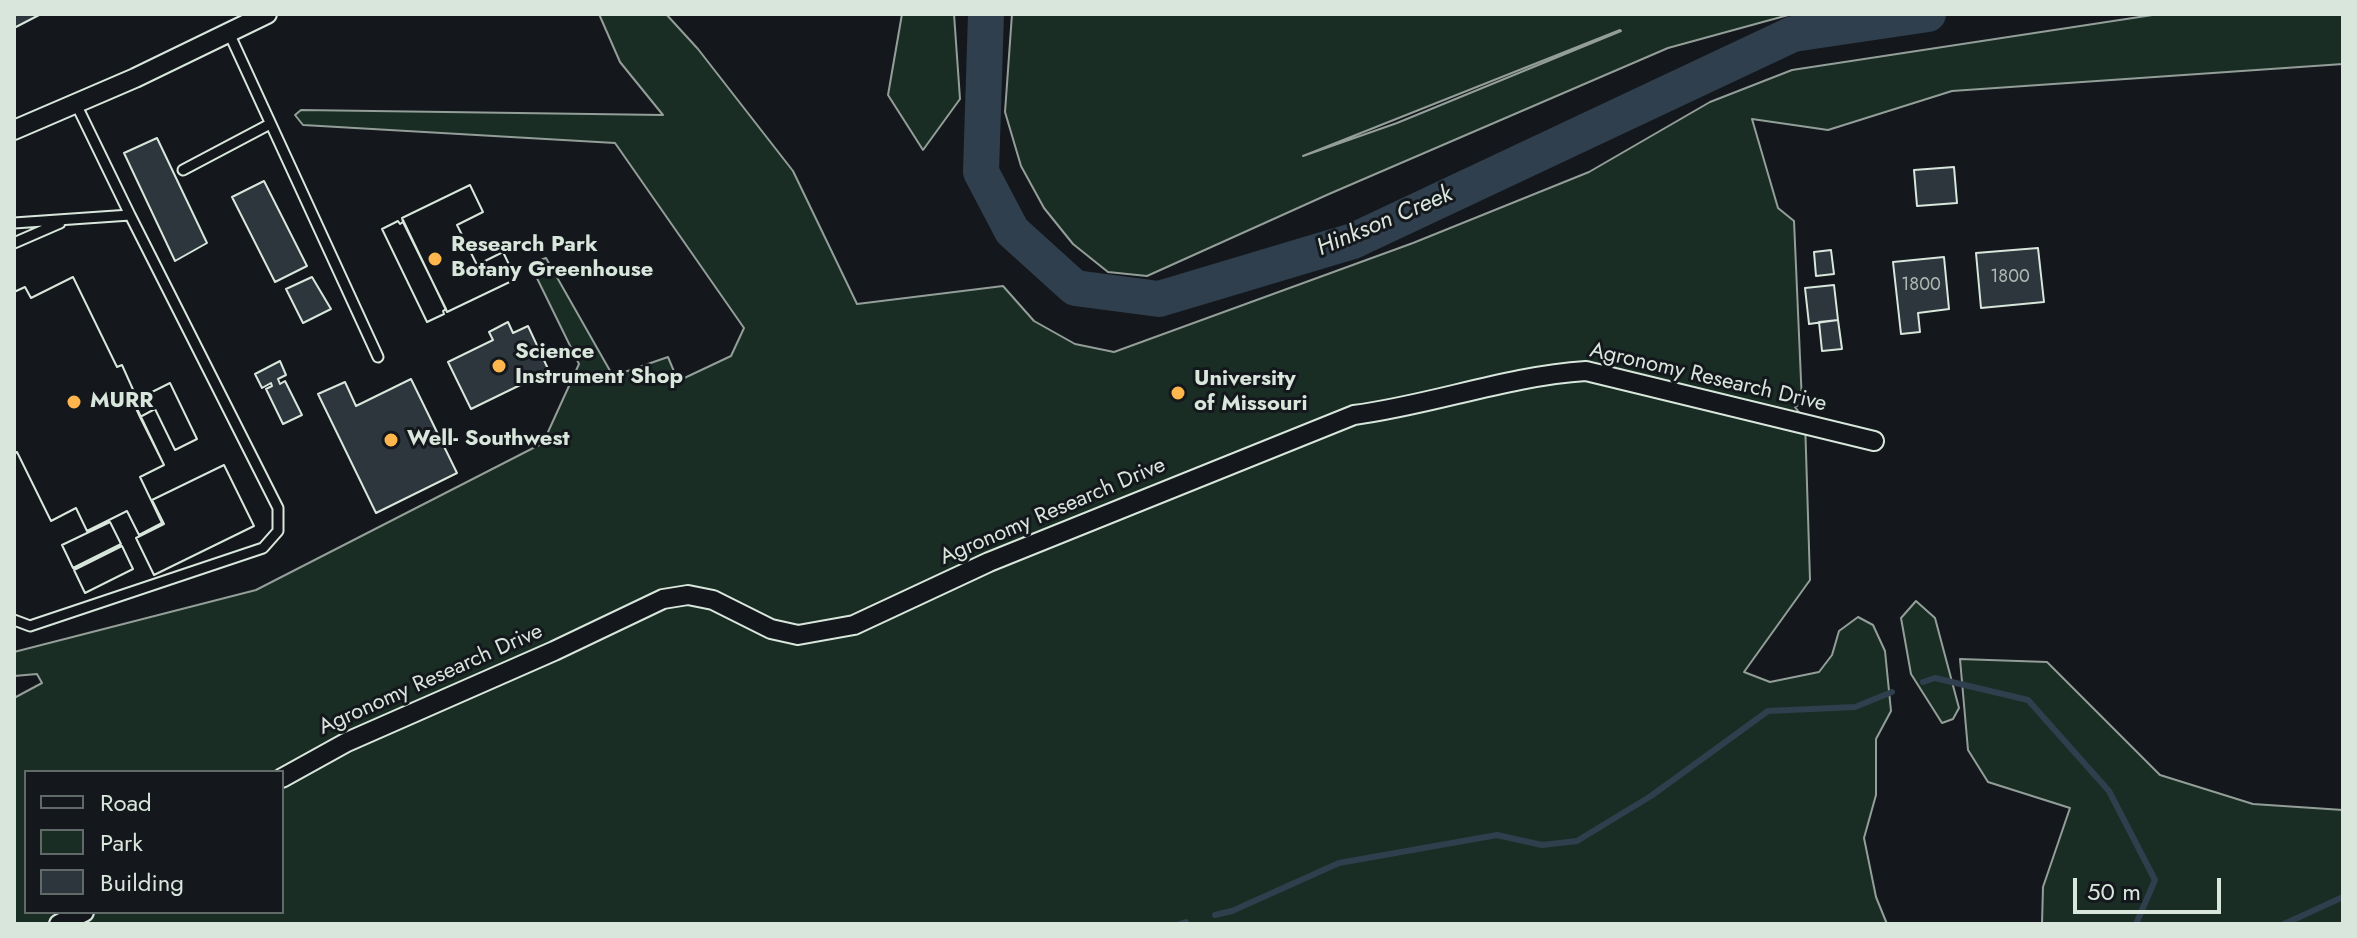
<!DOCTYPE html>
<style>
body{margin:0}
#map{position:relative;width:2357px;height:938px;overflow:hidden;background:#14181c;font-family:Jost,sans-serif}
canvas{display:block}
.frame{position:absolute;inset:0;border:16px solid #d8e6dc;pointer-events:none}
.legend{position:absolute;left:24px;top:770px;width:260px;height:144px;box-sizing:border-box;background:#14181c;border:2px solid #626a69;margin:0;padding:10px 14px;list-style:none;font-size:24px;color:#d8e6dc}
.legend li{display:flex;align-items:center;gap:16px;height:40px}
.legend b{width:40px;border:2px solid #626a69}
.scale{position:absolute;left:2073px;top:878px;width:148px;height:36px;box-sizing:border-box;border:4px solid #d8e6dc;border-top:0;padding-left:10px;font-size:24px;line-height:28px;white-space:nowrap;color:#d8e6dc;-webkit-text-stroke:6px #14181c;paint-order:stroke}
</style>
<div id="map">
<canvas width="2357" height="938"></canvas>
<div class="frame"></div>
<ul class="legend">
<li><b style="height:10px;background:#14181c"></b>Road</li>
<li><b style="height:22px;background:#1a2d24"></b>Park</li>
<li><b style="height:22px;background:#2c363c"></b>Building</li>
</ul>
<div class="scale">50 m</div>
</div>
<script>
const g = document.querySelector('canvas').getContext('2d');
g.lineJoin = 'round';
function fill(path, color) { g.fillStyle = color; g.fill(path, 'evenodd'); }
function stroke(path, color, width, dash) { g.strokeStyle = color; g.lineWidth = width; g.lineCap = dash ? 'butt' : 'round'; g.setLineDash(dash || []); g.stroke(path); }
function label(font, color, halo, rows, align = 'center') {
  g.font = font + ' Jost,sans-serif'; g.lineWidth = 6; g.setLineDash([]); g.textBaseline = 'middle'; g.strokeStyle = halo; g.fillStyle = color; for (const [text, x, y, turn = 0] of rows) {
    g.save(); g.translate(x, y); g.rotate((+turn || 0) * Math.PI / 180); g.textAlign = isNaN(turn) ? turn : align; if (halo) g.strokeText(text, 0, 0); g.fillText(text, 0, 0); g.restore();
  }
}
const green = new Path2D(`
 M 599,14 L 666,14 L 698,49 L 793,171 L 857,304 L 1003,286 L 1034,321 L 1075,344 L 1114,352 L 1413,243 L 1589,172 L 1710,102 L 1792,70 L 2159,14 L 2343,14 L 2343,64 L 1952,91 L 1828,130 L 1752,119 L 1778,208 L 1794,221 L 1802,403 L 1795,407 L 1805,420 L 1810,580 L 1744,672 L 1770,682 L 1819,672 L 1832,655 L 1839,631 L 1858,617 L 1873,625 L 1885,651 L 1891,711 L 1876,739 L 1876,795 L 1864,838 L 1876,897 L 1887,924 L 14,924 L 14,698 L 42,683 L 37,674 L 14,676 L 14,652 L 256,590 L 543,443 L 579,364 L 532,268 L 537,261 L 546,258 L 613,376 L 668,357 L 678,381 L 731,356 L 744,328 L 615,143 L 303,125 L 295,115 L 301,110 L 663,115 L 620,62 ZM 26,772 L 282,772 L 282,912 L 26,912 Z
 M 902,14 L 954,14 L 960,99 L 923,150 L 888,95 Z
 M 1012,14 L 1792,14 L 1668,48 L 1329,194 L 1147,276 L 1108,272 L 1073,244 L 1044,208 L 1021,166 L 1005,112 ZM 1621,31 L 1397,123 L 1303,156 L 1620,30 Z
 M 1916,601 L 1935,618 L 1959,708 L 1953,719 L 1942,723 L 1911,674 L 1901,618 Z
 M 1960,659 L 2047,662 L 2160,775 L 2253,804 L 2343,810 L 2343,924 L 2042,924 L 2043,887 L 2070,808 L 1988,782 L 1968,750 Z`);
const stream = new Path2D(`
 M 1923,682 L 1935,678 L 2028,700 L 2109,791 L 2155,880 L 2136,924
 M 1215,915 L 1232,911 L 1339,863 L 1497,835 L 1542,845 L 1577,841 L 1651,796 L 1768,711 L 1855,707 L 1892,692
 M 1180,924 L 1186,922
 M 2284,924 L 2343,897`);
const river = new Path2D(`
 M 986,14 L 981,172 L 1012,231 L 1075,288 L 1159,299 L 1353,241 L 1793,34 L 1928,14`);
const building = new Path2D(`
 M 14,14 L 41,14 L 14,28 Z
 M 157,138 L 207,243 L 175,261 L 124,153 Z
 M 1954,167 L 1957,203 L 1917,206 L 1914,170 Z
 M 264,181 L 307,266 L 275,282 L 232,197 Z
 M 470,185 L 483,212 L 457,225 L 477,265 L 503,252 L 516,279 L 447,312 L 446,309 L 443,311 L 444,314 L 427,322 L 382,229 L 398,221 L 400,224 L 403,222 L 402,218 Z
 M 470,185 L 483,212 L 457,225 L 477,265 L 503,252 L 516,279 L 447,312 L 402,218 Z
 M 398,221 L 400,224 L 403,222 L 446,309 L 443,311 L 444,314 L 427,322 L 382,229 Z
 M 2038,248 L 2044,302 L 1981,308 L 1976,253 Z
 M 1831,250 L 1834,274 L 1816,276 L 1814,252 Z
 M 1944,257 L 1949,309 L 1918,313 L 1920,332 L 1901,334 L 1893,262 Z
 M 73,277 L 117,367 L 122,365 L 135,394 L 131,396 L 135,406 L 150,398 L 148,394 L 170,383 L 197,439 L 175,450 L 155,409 L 140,417 L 164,465 L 140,477 L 162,523 L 139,535 L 127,511 L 87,531 L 76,508 L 51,521 L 17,452 L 14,453 L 14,292 L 25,287 L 31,298 Z
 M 73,277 L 117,367 L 122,365 L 135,394 L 131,396 L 164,465 L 140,477 L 162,523 L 139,535 L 127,511 L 87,531 L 76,508 L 51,521 L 17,452 L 14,453 L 14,292 L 25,287 L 31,298 Z
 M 312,277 L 331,309 L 303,323 L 286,289 Z
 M 1834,285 L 1838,320 L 1809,324 L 1805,288 Z
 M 1838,320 L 1842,349 L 1822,351 L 1819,322 Z
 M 508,322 L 513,333 L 528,326 L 549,371 L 471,409 L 448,362 L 493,340 L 489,332 Z
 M 280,361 L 286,375 L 278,379 L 280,384 L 285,381 L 302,415 L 283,424 L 266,389 L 272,386 L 271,383 L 262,388 L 255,374 Z
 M 411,379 L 457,473 L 376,513 L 318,394 L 345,382 L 356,406 Z
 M 170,383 L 197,439 L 175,450 L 155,409 L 140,417 L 135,406 L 150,398 L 148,394 Z
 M 224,465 L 254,526 L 154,575 L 136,538 L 164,524 L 152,500 Z
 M 224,465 L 254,526 L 154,575 L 136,538 L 164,524 L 152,500 Z
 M 110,522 L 121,544 L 73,568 L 62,545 Z
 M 110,522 L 121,544 L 73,568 L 62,545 Z
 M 122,546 L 133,569 L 85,593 L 74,570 Z
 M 122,546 L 133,569 L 85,593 L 74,570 Z`);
const lane = new Path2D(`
 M 229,33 L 378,357
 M 76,104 L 130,215
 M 183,170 L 270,124
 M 14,223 L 130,215 L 278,508 L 278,531 L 263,548 L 30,626 L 14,620
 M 14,243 L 60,223`);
const street = new Path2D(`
 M 14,130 L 135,78 L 267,14
 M 282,778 L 347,742 L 554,651 L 663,599 L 688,595 L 713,600 L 771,629 L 798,635 L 854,625 L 989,562 L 1354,415 C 1432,405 1507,376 1586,371 L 1874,441
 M 59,924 L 84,912`);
const markers = [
 [435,259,8,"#ffb74d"],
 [499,366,8,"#ffb74d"],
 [1178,393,8,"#ffb74d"],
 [74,402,8,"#ffb74d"],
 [391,440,8,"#ffb74d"]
];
const numberNames = [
 ["1800",2010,278],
 ["1800",1921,286]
];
const poiNames = [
 ["Research Park",451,246],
 ["Botany Greenhouse",451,271],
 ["Science",515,353],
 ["Instrument Shop",515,378],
 ["University",1194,380],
 ["of Missouri",1194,405],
 ["MURR",90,402],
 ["Well- Southwest",407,440]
];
const streetNames = [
 ["Agronomy Research Drive",1708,378,13],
 ["Agronomy Research Drive",1053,512,-23],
 ["Agronomy Research Drive",431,680,-24]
];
const waterNames = [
 ["Hinkson Creek",1385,222,-23]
];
fill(green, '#1a2d24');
stroke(green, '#939e99', 2);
stroke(stream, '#2f3f4d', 6);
stroke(river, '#2f3f4d', 36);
fill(building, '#2c363c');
stroke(building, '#d8e6dc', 2);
stroke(lane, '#d8e6dc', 13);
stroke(street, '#d8e6dc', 22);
stroke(lane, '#14181c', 9);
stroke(street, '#14181c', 18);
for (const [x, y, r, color] of markers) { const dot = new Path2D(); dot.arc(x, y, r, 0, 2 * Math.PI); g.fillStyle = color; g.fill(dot); stroke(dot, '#14181c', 3); }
label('18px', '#adbab4', null, numberNames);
label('bold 22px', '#d8e6dc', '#14181c', poiNames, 'left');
label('22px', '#d8e6dc', '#14181c', streetNames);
label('italic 24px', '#d8e6dc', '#14181c', waterNames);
</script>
